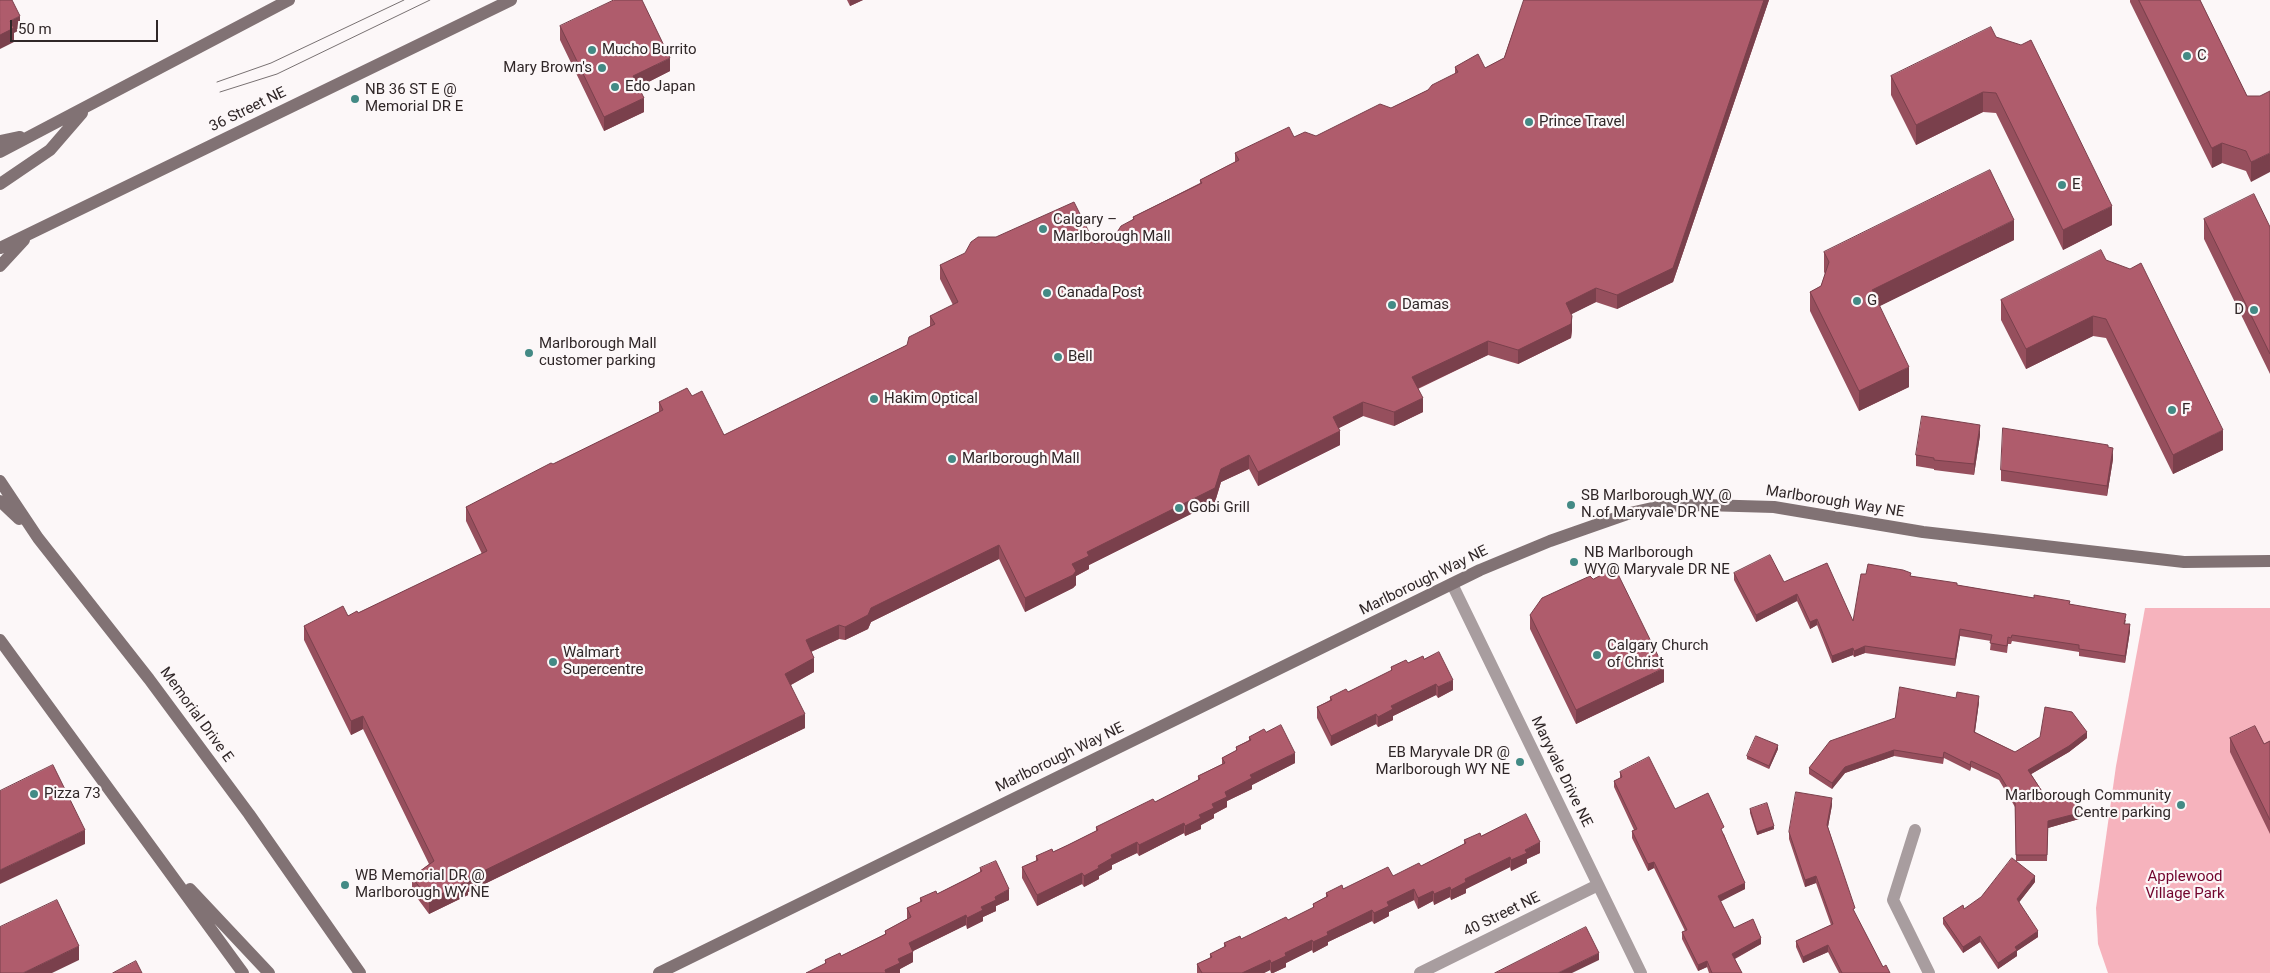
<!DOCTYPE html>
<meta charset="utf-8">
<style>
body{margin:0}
#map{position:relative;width:2270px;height:973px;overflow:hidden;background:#fcf7f8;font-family:Roboto,sans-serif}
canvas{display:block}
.scale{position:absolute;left:10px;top:20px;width:148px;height:22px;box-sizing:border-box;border:2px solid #302728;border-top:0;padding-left:6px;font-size:15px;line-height:18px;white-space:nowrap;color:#302728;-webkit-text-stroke:4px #fcf7f8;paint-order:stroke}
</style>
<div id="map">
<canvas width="2270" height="973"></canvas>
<div class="scale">50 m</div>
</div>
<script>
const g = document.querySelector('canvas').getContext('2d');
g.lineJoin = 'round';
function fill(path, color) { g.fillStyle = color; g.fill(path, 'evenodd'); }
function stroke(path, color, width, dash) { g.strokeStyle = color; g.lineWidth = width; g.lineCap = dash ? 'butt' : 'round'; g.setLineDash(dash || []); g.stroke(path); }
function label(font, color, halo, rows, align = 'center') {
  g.font = font + ' Roboto,sans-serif'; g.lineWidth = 4.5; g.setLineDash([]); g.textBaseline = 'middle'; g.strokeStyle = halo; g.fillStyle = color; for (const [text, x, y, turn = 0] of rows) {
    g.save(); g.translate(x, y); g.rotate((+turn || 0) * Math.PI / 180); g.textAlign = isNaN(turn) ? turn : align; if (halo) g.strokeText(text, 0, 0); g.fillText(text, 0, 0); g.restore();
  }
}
const green = new Path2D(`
 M 2145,608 L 2270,608 L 2270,973 L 2108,973 L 2098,944 L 2096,908 L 2116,766 Z`);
const street = new Path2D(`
 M 1452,584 L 1641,973
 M 1915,830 L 1893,900 L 1929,973
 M 1420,973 L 1598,885`);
const secondary = new Path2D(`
 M 0,141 L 20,137
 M 0,152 L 289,0
 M 0,184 L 50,150 L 82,113
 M 0,248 L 511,0
 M 0,266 L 24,240
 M 0,481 L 38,538 L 149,679 L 249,814 L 360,973
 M 0,501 L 19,519
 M 0,640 L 243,973
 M 190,889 L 269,973
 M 659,973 L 1480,570 L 1550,541 L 1630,513 L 1661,506 L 1704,505 L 1774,507 L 1923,532 L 2184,562 L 2270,561`);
const tram = new Path2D(`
 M 217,82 L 271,63 L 404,0
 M 220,92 L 277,74 L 430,0`);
const wall = new Path2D(`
 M 847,0 L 863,0 L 850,6 Z
 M 1524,0 L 1769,0 L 1673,282 L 1617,309 L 1596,302 L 1571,314 L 1572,330 L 1571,338 L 1518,364 L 1488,355 L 1418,389 L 1423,412 L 1394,426 L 1363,416 L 1339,428 L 1340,445 L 1258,486 L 1249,469 L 1221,482 L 1215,502 L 1089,565 L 1089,569 L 1076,576 L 1076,585 L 1073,588 L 1025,612 L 999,559 L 871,622 L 868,629 L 845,640 L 839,639 L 811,652 L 814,672 L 791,685 L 805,728 L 468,892 L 468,895 L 429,914 L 412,891 L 412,877 L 429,864 L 363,729 L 351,735 L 304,640 L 304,626 L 358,613 L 482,554 L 466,521 L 466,507 L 659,412 L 659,402 L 692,396 L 724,435 L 907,345 L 930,326 L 930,316 L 953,305 L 940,279 L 940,265 L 1095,244 L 1116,234 L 1133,219 L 1133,217 L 1200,183 L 1200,180 L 1235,162 L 1235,153 L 1294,137 L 1316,136 L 1391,108 L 1428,90 L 1455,74 L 1455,67 L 1485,68 L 1504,58 Z
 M 2130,0 L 2200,0 L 2247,96 L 2260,96 L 2251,182 L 2246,171 L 2222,163 L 2212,168 L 2130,2 Z
 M 560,26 L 670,71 L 638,87 L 644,112 L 604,131 L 560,40 Z
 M 1996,37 L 2112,225 L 2063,250 L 1996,113 L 1983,112 L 1916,145 L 1891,95 L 1891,76 Z
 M 2204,219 L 2270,227 L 2270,374 L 2204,239 Z
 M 2014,240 L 1879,306 L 1909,387 L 1859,411 L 1810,311 L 1810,292 L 1821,286 L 1825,274 L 1824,272 L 1824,252 Z
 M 2106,260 L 2223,450 L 2173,474 L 2106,338 L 2093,336 L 2026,369 L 2001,320 L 2001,300 Z
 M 1980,435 L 1974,475 L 1934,470 L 1934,469 L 1916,466 L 1916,455 Z
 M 2108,447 L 2113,459 L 2107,496 L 2001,481 L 2001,470 Z
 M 1734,573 L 1784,582 L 1853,621 L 1866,574 L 1911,576 L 1957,585 L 2070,604 L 2126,620 L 2125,624 L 2130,631 L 2125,663 L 2079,656 L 2079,652 L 2012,641 L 2011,644 L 2008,644 L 2007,653 L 1990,650 L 1991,641 L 1960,636 L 1955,666 L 1865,653 L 1854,657 L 1853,655 L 1832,663 L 1817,625 L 1810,629 L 1797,601 L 1756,622 L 1734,580 Z
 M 1530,615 L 1664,682 L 1576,724 L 1530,629 Z
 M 1424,659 L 1453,690 L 1438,698 L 1436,695 L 1393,716 L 1393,720 L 1378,727 L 1376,724 L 1331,746 L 1317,718 L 1317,707 L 1330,700 L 1330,697 L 1348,692 L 1391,671 L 1391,667 Z
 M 1956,698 L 1979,702 L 1975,732 L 2015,752 L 2087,738 L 2069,752 L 2031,774 L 2047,799 L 2079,819 L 2048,828 L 2047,861 L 2016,861 L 2015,807 L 1999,780 L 1971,767 L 1970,771 L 1944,758 L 1943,764 L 1894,756 L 1845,773 L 1832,789 L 1809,774 L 1809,768 Z
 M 1266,732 L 1295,763 L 1252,785 L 1252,789 L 1227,801 L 1227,807 L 1214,814 L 1214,818 L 1201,825 L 1201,829 L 1185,836 L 1184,833 L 1139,856 L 1137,853 L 1112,865 L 1112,869 L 1099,876 L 1099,879 L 1084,887 L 1082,884 L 1037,906 L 1022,878 L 1022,867 L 1036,861 L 1036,856 L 1053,852 L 1068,845 L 1096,831 L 1096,827 L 1155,802 L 1198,780 L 1198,776 L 1222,764 L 1222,758 L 1236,751 L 1236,747 L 1249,740 L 1249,737 Z
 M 2230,738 L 2264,744 L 2270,741 L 2270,834 L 2230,752 Z
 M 1778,749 L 1769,769 L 1747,759 L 1747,756 Z
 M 1620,772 L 1675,809 L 1724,834 L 1745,889 L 1720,901 L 1734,928 L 1761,944 L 1735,959 L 1742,973 L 1709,973 L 1707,967 L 1698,971 L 1682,939 L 1682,932 L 1685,931 L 1654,868 L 1648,871 L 1632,838 L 1632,831 L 1634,830 L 1614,787 L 1614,781 L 1620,778 Z
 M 1832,805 L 1828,827 L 1855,914 L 1883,967 L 1890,973 L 1839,973 L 1828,952 L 1803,963 L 1796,947 L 1796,941 L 1831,925 L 1816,883 L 1805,887 L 1789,839 L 1789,832 Z
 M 1750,809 L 1774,829 L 1757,835 L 1750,813 Z
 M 1481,836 L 1540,853 L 1527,859 L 1527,863 L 1511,871 L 1510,867 L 1466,889 L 1466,893 L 1451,900 L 1450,897 L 1434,905 L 1433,901 L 1418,909 L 1414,900 L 1389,912 L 1389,916 L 1374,924 L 1372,921 L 1328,942 L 1328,945 L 1313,953 L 1312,950 L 1286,963 L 1286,967 L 1273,973 L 1271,973 L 1270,970 L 1264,973 L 1197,973 L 1197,964 L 1210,958 L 1210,954 L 1224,947 L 1224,943 L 1241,939 L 1288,920 L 1313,908 L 1313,904 L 1326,897 L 1326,893 L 1393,876 L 1421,866 L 1464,844 L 1464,840 Z
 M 980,868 L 1009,900 L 996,906 L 996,911 L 983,917 L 983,921 L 967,929 L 966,925 L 913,951 L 913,962 L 900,969 L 900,973 L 825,964 L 825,960 L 841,956 L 885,934 L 885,931 L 907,919 L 907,908 L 920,902 L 920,898 L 937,894 L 980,872 Z
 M 2035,882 L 2019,902 L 2038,937 L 2017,951 L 2017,956 L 1998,969 L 1980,942 L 1963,953 L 1943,924 L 1943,918 L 1964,909 Z`);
const shadedWall = new Path2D(`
 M 850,0 L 863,0 L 850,6 Z
 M 1764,0 L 1769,0 L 1673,282 L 1617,309 L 1617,295 Z
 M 20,16 L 20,30 L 14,33 L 14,42 L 0,49 L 0,35 L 10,21 Z
 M 670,58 L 670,71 L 633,90 L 633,76 Z
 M 1983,92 L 1983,112 L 1916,145 L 1916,125 Z
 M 644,98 L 644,112 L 604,131 L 604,117 Z
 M 2222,143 L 2222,163 L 2212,168 L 2212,148 Z
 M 2270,153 L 2270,172 L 2251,182 L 2251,162 Z
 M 2112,206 L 2112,225 L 2063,250 L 2063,230 Z
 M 2014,220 L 2014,240 L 1872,310 L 1872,290 Z
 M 1596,288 L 1596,302 L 1566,317 L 1566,303 Z
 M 1572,316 L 1572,330 L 1571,338 L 1518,364 L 1518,350 Z
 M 2093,316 L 2093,336 L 2026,369 L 2026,349 Z
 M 1488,341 L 1488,355 L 1412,391 L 1412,377 Z
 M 1909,367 L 1909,387 L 1859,411 L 1859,391 Z
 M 1423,398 L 1423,412 L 1394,426 L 1394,412 Z
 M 1363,402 L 1363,416 L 1333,431 L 1333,417 Z
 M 1980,425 L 1980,435 L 1974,475 L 1974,464 Z
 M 2223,430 L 2223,450 L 2173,474 L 2173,455 Z
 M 1340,431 L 1340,445 L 1258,486 L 1258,472 Z
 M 2113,448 L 2113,459 L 2107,496 L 2107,486 Z
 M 1249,455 L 1249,469 L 1221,482 L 1215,502 L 1089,565 L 1089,569 L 1076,576 L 1076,585 L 1073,588 L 1025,612 L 1025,598 L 1072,564 L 1087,552 L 1221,469 Z
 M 999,545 L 999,559 L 871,622 L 868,629 L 845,640 L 845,627 L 871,608 Z
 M 1797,594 L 1797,601 L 1756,622 L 1756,615 Z
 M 1817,619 L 1817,625 L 1810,629 L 1810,622 Z
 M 2130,624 L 2130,631 L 2125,663 L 2125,656 Z
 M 839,625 L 839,639 L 806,654 L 806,640 Z
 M 1960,629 L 1960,636 L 1955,666 L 1955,659 Z
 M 1865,646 L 1865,653 L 1854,657 L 1854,651 Z
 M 1853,648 L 1853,655 L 1832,663 L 1832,656 Z
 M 814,658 L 814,672 L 785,688 L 785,674 Z
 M 1664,668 L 1664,682 L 1576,724 L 1576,710 Z
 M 1453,680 L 1453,690 L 1438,698 L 1438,687 Z
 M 1436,684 L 1436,695 L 1393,716 L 1393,720 L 1378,727 L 1378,717 L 1391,706 Z
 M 1979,696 L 1979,702 L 1974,738 L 1974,732 Z
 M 805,714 L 805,728 L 468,892 L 468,895 L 429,914 L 429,900 L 467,879 Z
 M 1376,714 L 1376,724 L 1331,746 L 1331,736 Z
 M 363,716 L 363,729 L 351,735 L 351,721 Z
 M 2087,732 L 2087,738 L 2069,752 L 2028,776 L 2028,770 Z
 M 1778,745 L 1778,749 L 1769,769 L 1769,766 Z
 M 1894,750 L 1894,756 L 1845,773 L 1832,789 L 1832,783 L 1845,767 Z
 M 1295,753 L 1295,763 L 1252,785 L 1252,789 L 1227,801 L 1227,807 L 1214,814 L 1214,818 L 1201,825 L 1201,829 L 1185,836 L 1185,826 L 1212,804 L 1225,792 L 1250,775 Z
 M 1971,761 L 1971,767 L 1970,771 L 1970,765 Z
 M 1832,798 L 1832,805 L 1827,832 L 1827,825 Z
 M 2079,813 L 2079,819 L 2048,828 L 2047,861 L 2048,821 Z
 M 1184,823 L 1184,833 L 1139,856 L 1139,845 Z
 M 1774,826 L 1774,829 L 1757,835 L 1757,832 Z
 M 85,830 L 85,844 L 0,884 L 0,870 Z
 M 1137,842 L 1137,853 L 1112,865 L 1112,869 L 1099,876 L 1099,879 L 1084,887 L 1084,876 L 1111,855 Z
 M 1540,842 L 1540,853 L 1527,859 L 1527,863 L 1511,871 L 1511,860 L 1525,850 Z
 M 1510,857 L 1510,867 L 1466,889 L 1466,893 L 1451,900 L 1451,890 L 1465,879 Z
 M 1654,862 L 1654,868 L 1648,871 L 1648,864 Z
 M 1082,873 L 1082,884 L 1037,906 L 1037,895 Z
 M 1816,876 L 1816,883 L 1805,887 L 1805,880 Z
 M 2035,876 L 2035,882 L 2017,905 L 2017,899 Z
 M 1745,883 L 1745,889 L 1718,903 L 1718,896 Z
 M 1450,887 L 1450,897 L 1434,905 L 1434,894 Z
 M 1009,889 L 1009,900 L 996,906 L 996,911 L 983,917 L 983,921 L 967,929 L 967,918 L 995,897 Z
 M 1414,889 L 1414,900 L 1389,912 L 1389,916 L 1374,924 L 1374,913 L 1387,902 Z
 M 1433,891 L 1433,901 L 1418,909 L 1418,898 Z
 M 1372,910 L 1372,921 L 1328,942 L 1328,945 L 1313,953 L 1313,942 L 1327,932 Z
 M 966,915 L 966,925 L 909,953 L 909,943 Z
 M 2038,931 L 2038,937 L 2017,951 L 2017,956 L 1998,969 L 1998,963 L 2015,947 Z
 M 1980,936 L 1980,942 L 1963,953 L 1963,947 Z
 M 1761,938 L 1761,944 L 1732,960 L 1732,954 Z
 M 1312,940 L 1312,950 L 1286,963 L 1286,967 L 1273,973 L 1271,973 L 1271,963 L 1285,953 Z
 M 1828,945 L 1828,952 L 1803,963 L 1803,957 Z
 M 79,946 L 79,960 L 52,973 L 23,973 Z
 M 913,952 L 913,962 L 900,969 L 900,973 L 885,973 L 885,970 L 898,959 Z
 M 1599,953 L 1599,960 L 1572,973 L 1558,973 Z
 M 1270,960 L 1270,970 L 1264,973 L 1242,973 Z
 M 1707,961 L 1707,967 L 1698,971 L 1698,965 Z`);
const building = new Path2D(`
 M 0,0 L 12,0 L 20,16 L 10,21 L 14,28 L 0,35 Z
 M 614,0 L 642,0 L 670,58 L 633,76 L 644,98 L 604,117 L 560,26 Z
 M 1524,0 L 1764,0 L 1673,268 L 1617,295 L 1596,288 L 1566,303 L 1572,316 L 1571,324 L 1518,350 L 1488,341 L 1412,377 L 1423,398 L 1394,412 L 1363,402 L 1333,417 L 1340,431 L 1258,472 L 1249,455 L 1221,469 L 1215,488 L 1087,552 L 1089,556 L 1072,564 L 1076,571 L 1073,575 L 1025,598 L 999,545 L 871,608 L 868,615 L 845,627 L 839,625 L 806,640 L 814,658 L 785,674 L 805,714 L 467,879 L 468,881 L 429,900 L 412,877 L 434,861 L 363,716 L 351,721 L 304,626 L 343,606 L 348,616 L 357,611 L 358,613 L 487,551 L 466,507 L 551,463 L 553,464 L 663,410 L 659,402 L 687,388 L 692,396 L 702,391 L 724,435 L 907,345 L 909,337 L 935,324 L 930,316 L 958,302 L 940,265 L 965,253 L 971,242 L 978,237 L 996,237 L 1074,202 L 1095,244 L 1116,234 L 1121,226 L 1134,219 L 1133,217 L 1202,183 L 1200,180 L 1239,160 L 1235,153 L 1289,127 L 1294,137 L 1305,132 L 1316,136 L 1380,104 L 1391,108 L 1428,90 L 1432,85 L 1458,72 L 1455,67 L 1478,54 L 1485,68 L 1504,58 Z
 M 2139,0 L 2200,0 L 2247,96 L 2260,96 L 2270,91 L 2270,153 L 2251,162 L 2246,151 L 2222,143 L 2212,148 Z
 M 1991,27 L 1996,37 L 2021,45 L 2031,40 L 2112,206 L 2063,230 L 1996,93 L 1983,92 L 1916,125 L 1891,76 Z
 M 1990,170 L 2014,220 L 1872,290 L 1909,367 L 1859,391 L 1810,292 L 1821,286 L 1829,262 L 1824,252 Z
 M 2254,194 L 2270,227 L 2270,354 L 2204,219 Z
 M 2101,250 L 2106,260 L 2130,269 L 2141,263 L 2223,430 L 2173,455 L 2106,319 L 2093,316 L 2026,349 L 2001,300 Z
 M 1922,416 L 1980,425 L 1974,464 L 1934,460 L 1934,458 L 1916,455 Z
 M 2003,428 L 2108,445 L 2108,447 L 2113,448 L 2107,486 L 2001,470 Z
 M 1770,555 L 1784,582 L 1827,563 L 1853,621 L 1861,574 L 1866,574 L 1868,564 L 1903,570 L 1911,573 L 1910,576 L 1957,583 L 1957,585 L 2034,598 L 2034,595 L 2070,601 L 2069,604 L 2126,614 L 2124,624 L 2130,624 L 2125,656 L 2079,649 L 2079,645 L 2012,635 L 2011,638 L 2008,637 L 2007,646 L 1990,643 L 1992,635 L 1960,629 L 1955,659 L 1865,646 L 1854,651 L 1853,648 L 1832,656 L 1817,619 L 1810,622 L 1797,594 L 1756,615 L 1734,573 Z
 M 1615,568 L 1664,668 L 1576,710 L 1530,615 L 1542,598 L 1590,576 L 1593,579 Z
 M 1439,652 L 1453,680 L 1438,687 L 1436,684 L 1391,706 L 1393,709 L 1378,717 L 1376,714 L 1331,736 L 1317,707 L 1332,700 L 1330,697 L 1346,689 L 1348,692 L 1392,670 L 1391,667 L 1406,660 L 1408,663 L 1423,656 L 1424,659 Z
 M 1900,687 L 1956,698 L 1957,692 L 1979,696 L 1974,732 L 2015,752 L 2040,737 L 2045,707 L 2072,712 L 2087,732 L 2069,746 L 2028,770 L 2047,799 L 2073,792 L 2079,813 L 2048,821 L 2047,855 L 2016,855 L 2015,800 L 1999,774 L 1971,761 L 1970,765 L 1944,752 L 1943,758 L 1894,750 L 1845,767 L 1832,783 L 1809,768 L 1830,741 L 1895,718 Z
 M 1281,725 L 1295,753 L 1250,775 L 1252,778 L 1225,792 L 1227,797 L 1212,804 L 1214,808 L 1199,815 L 1201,818 L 1185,826 L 1184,823 L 1139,845 L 1137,842 L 1111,855 L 1112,858 L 1098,866 L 1099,868 L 1084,876 L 1082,873 L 1037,895 L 1022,867 L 1038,860 L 1036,856 L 1052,849 L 1053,852 L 1068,845 L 1098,830 L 1096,827 L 1153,799 L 1155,802 L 1200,779 L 1198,776 L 1225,763 L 1222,758 L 1237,750 L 1236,747 L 1251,740 L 1249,737 L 1264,729 L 1266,732 Z
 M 2255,726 L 2264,744 L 2270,741 L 2270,820 L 2230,738 Z
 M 1756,736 L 1778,745 L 1769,766 L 1747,756 Z
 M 1649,757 L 1675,809 L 1708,793 L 1724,827 L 1721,829 L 1745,883 L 1718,896 L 1734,928 L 1753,919 L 1761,938 L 1732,954 L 1742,973 L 1712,973 L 1707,961 L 1698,965 L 1682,932 L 1687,930 L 1654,862 L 1648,864 L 1632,831 L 1637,829 L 1614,781 L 1622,777 L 1620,772 Z
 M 53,765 L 85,830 L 0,870 L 0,791 Z
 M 1796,792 L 1832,798 L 1827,825 L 1855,908 L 1853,909 L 1883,967 L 1886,965 L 1890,973 L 1842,973 L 1828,945 L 1803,957 L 1796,941 L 1833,924 L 1816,876 L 1805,880 L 1789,832 Z
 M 1767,803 L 1774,826 L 1757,832 L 1750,809 Z
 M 1526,814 L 1540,842 L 1525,850 L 1527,853 L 1511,860 L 1510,857 L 1465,879 L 1466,882 L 1451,890 L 1450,887 L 1434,894 L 1433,891 L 1418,898 L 1414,889 L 1387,902 L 1389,906 L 1374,913 L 1372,910 L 1327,932 L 1328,935 L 1313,942 L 1312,940 L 1285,953 L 1286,956 L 1271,963 L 1270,960 L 1242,973 L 1202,973 L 1197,964 L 1212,957 L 1210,954 L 1226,946 L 1224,943 L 1240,936 L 1241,939 L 1286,917 L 1288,920 L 1314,907 L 1313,904 L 1328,896 L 1326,893 L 1342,885 L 1343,889 L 1388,867 L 1393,876 L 1419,863 L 1421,866 L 1466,843 L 1464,840 L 1480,833 L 1481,836 Z
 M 2012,858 L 2035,876 L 2017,899 L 2038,931 L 2015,947 L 2017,950 L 1998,963 L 1980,936 L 1963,947 L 1943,918 L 1963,905 L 1964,909 L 1981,897 Z
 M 996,861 L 1009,889 L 995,897 L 996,900 L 981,907 L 983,910 L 967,918 L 966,915 L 909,943 L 913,952 L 898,959 L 900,963 L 885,970 L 886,973 L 806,973 L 826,963 L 825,960 L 840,953 L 841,956 L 886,934 L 885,931 L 911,917 L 907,908 L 922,901 L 920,898 L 936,891 L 937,894 L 967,879 L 982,871 L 980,868 Z
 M 57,900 L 79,946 L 23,973 L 0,973 L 0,927 Z
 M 1586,927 L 1599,953 L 1558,973 L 1495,973 Z
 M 136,961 L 142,973 L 113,973 Z`);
const markers = [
 [592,50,5,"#438a85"],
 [2187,56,5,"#438a85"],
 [602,68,5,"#438a85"],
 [615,87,5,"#438a85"],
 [355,99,5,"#438a85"],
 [1529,122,5,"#438a85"],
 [2062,185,5,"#438a85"],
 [1043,229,5,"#438a85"],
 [1047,293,5,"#438a85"],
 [1857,301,5,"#438a85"],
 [1392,305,5,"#438a85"],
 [2254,310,5,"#438a85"],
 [529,353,5,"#438a85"],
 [1058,357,5,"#438a85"],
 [874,399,5,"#438a85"],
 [2172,410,5,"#438a85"],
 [952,459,5,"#438a85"],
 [1571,505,5,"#438a85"],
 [1179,508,5,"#438a85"],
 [1574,562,5,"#438a85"],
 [1597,655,5,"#438a85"],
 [553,662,5,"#438a85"],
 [1520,762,5,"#438a85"],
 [34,794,5,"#438a85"],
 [2181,805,5,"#438a85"],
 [345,885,5,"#438a85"]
];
const poiNames = [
 ["Mucho Burrito",602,50],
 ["C",2197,56],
 ["Mary Brown's",592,68,"right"],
 ["Edo Japan",625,87],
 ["NB 36 ST E @",365,90],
 ["Memorial DR E",365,107],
 ["Prince Travel",1539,122],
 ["E",2072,185],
 ["Calgary –",1053,220],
 ["Marlborough Mall",1053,237],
 ["Canada Post",1057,293],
 ["G",1867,301],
 ["Damas",1402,305],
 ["D",2244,310,"right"],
 ["Marlborough Mall",539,344],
 ["customer parking",539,361],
 ["Bell",1068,357],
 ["Hakim Optical",884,399],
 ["F",2182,410],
 ["Marlborough Mall",962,459],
 ["SB Marlborough WY @",1581,496],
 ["N.of Maryvale DR NE",1581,513],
 ["Gobi Grill",1189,508],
 ["NB Marlborough",1584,553],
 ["WY@ Maryvale DR NE",1584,570],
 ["Calgary Church",1607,646],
 ["of Christ",1607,663],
 ["Walmart",563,653],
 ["Supercentre",563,670],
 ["EB Maryvale DR @",1510,753,"right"],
 ["Marlborough WY NE",1510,770,"right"],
 ["Pizza 73",44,794],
 ["Marlborough Community",2171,796,"right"],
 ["Centre parking",2171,813,"right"],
 ["WB Memorial DR @",355,876],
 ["Marlborough WY NE",355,893]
];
const streetNames = [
 ["36 Street NE",248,110,-26],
 ["Marlborough Way NE",1835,502,9],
 ["Marlborough Way NE",1424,581,-26],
 ["Memorial Drive E",196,715,54],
 ["Marlborough Way NE",1060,758,-26],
 ["Maryvale Drive NE",1561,772,64],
 ["40 Street NE",1502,915,-26]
];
const parkNames = [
 ["Applewood",2185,877],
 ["Village Park",2185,894]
];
fill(green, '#f6b3bd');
stroke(street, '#a89d9f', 12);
stroke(secondary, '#817274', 12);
stroke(tram, '#787172', 1);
fill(wall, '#964f5d');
fill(shadedWall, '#7a404c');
fill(building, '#af5c6c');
stroke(building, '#7a404c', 1);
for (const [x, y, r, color] of markers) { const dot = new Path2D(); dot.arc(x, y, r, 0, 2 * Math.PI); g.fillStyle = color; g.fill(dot); stroke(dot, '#fcf7f8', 2); }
label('15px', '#302728', '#fcf7f8', poiNames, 'left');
label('15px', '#302728', '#fcf7f8', streetNames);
label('15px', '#72042d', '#fcf7f8', parkNames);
</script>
